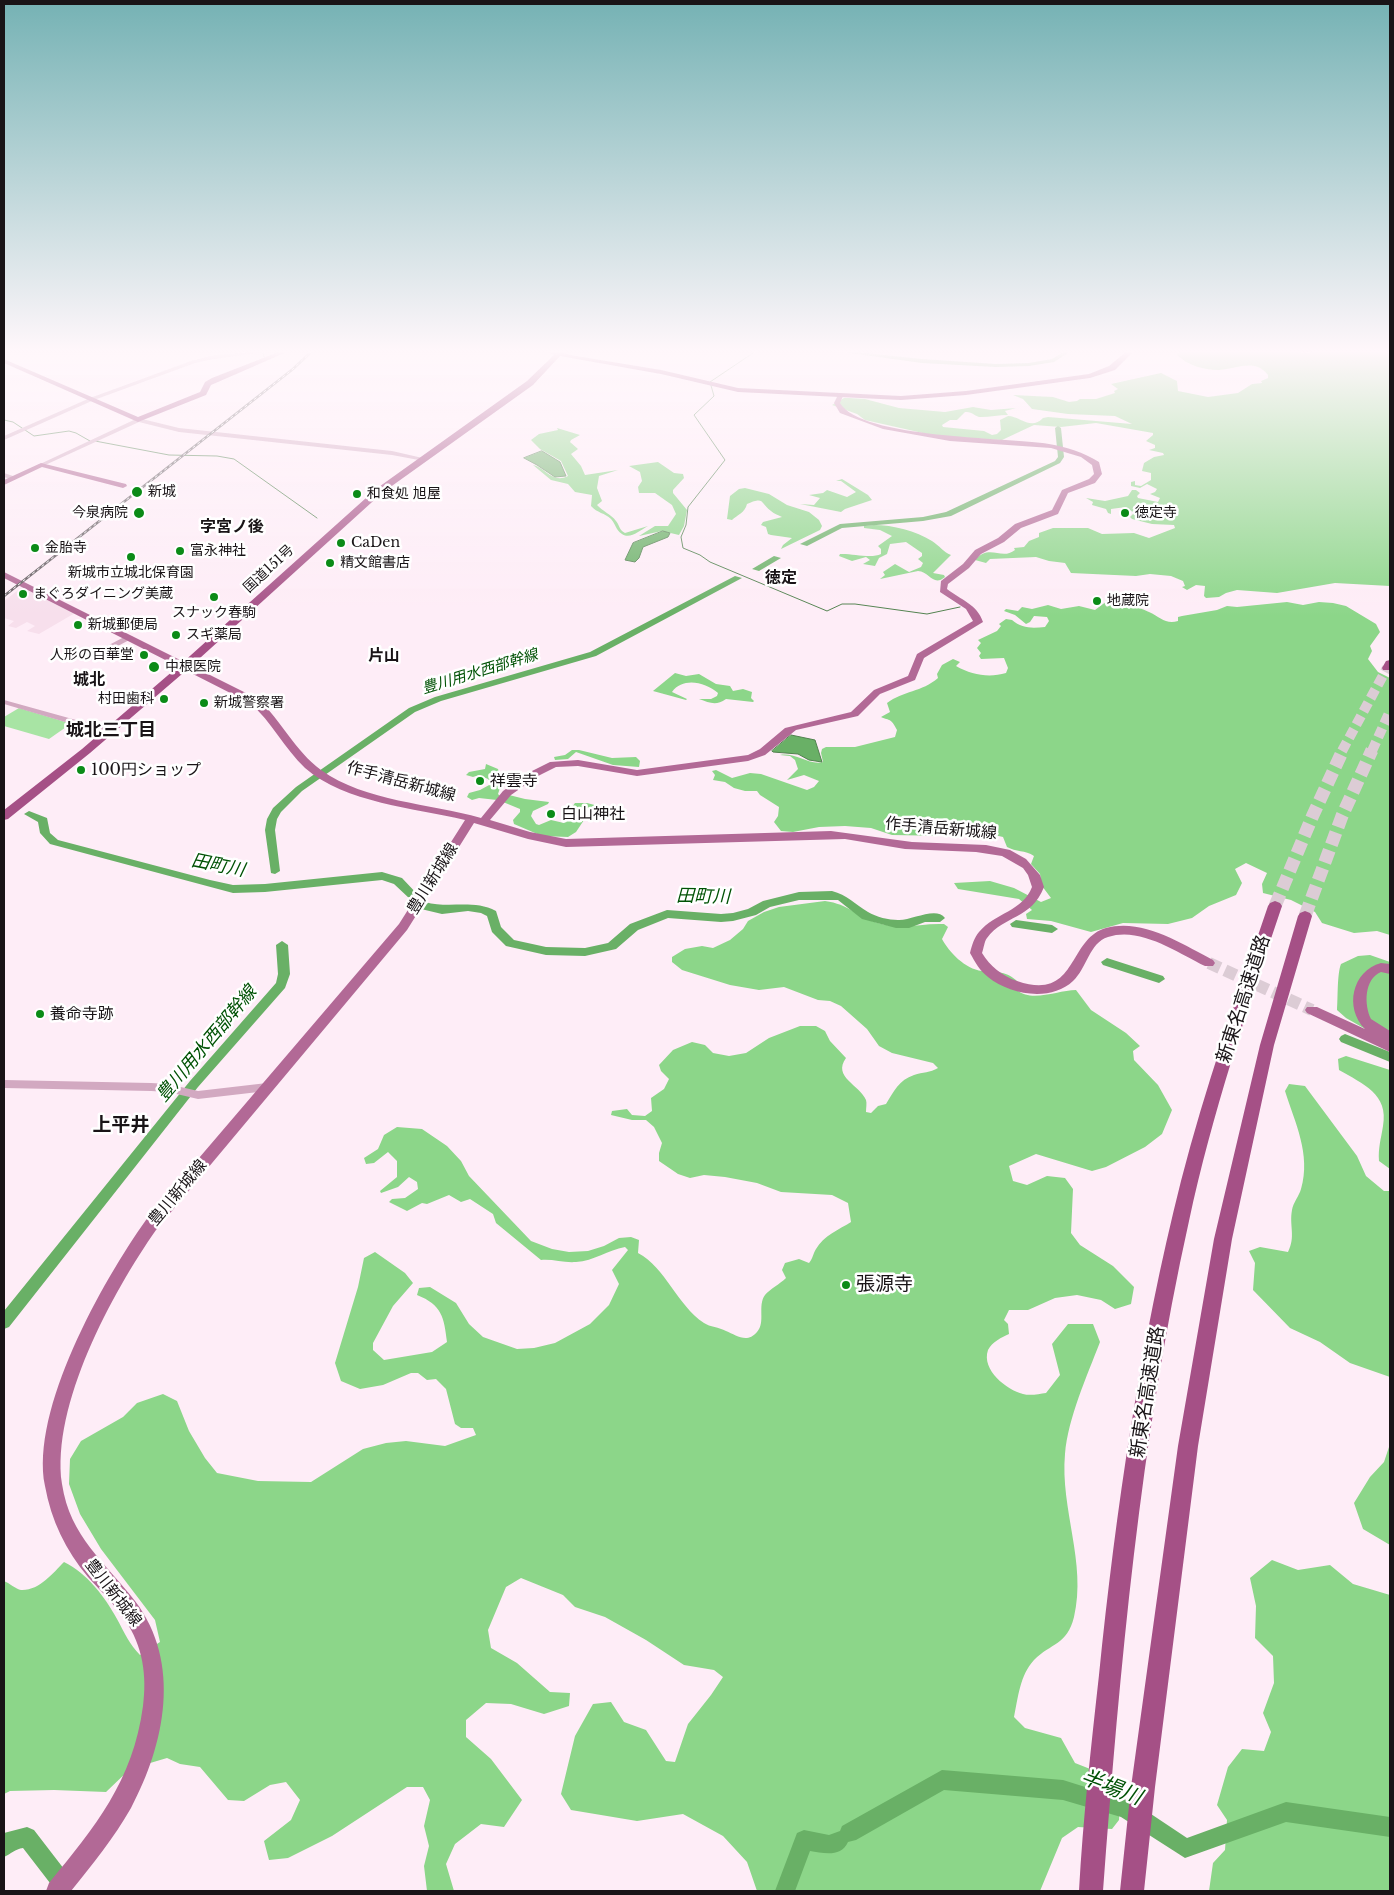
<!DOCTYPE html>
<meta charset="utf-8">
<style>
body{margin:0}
#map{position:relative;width:1394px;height:1895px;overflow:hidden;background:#feedf7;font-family:"Libre Baskerville",serif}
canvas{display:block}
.frame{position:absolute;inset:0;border:5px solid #191417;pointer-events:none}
</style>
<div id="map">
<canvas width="1394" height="1895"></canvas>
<div class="frame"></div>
</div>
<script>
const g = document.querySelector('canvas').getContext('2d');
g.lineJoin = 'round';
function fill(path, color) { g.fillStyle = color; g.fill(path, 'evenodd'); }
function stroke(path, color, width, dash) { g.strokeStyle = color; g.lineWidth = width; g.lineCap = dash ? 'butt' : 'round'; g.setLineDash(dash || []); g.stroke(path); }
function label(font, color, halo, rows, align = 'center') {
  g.font = font + ' "Libre Baskerville","Noto Sans JP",serif'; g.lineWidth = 5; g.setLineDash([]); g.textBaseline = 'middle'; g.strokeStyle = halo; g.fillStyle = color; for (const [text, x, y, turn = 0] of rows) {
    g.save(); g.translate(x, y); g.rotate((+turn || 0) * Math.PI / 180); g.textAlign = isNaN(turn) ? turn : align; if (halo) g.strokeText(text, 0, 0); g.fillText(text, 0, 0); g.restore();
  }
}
const built = new Path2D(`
 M 22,587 L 75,613 L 39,634 L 27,631 L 35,626 L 27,622 L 16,628 L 8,626 L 14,621 L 4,618 L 4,601 Z`);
const green = new Path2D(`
 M 19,708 L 69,723 L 69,725 L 49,739 L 4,726 L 4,717 Z`);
const forest = new Path2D(`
 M 1182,351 L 1296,351 L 1304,353 L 1323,351 L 1384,351 L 1390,353 L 1390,586 L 1335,583 L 1277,593 L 1237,590 L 1226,593 L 1219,597 L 1206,598 L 1204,596 L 1205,586 L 1196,585 L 1187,590 L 1182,587 L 1185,586 L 1183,581 L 1171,576 L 1150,574 L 1136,576 L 1071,573 L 1065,563 L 1049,561 L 1036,557 L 990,559 L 986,563 L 975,560 C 990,543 1001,561 1015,550 L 1014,548 L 1024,547 L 1029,541 L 1039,537 L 1039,533 L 1053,528 L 1088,528 L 1102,534 L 1134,533 L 1149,538 L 1175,528 L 1174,525 L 1152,524 L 1132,519 L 1130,517 L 1134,513 L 1126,507 L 1111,509 L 1111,514 L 1108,513 L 1106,509 L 1092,505 L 1093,502 L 1086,498 L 1105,501 L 1128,496 L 1132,490 L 1136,490 L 1140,493 L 1137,496 L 1138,498 L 1158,502 L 1160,498 L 1150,494 L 1155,492 L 1157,489 L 1147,484 L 1140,488 L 1131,486 L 1131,482 L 1135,481 L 1135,485 L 1141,486 L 1151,480 L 1151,473 L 1142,471 L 1144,463 L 1154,457 L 1164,455 L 1163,453 L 1149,450 L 1155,448 L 1155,445 L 1146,441 L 1153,435 L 1153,433 L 1096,423 L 1061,427 L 1034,425 L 1002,440 L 936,436 L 865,420 L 857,414 L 832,405 L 844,398 L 849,398 L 865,399 L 899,408 L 945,412 L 973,407 L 991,410 L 1016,408 L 1005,411 L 1008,415 C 999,415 990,417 981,417 C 975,417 972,411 965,412 L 957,420 L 950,420 L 942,425 L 943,427 L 984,431 L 992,435 L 997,434 L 1001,430 L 1000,420 L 1008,416 C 1020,416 1031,431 1043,418 L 1048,417 L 1132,424 L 1115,416 L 1068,414 L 1032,409 L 1023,399 L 1013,395 L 1053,397 L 1069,402 L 1077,401 L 1080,399 L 1096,399 L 1115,393 L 1114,391 L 1118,389 L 1111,384 L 1161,373 L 1177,381 L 1178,391 L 1208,397 L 1238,393 L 1252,384 L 1262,383 L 1261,381 L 1268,378 L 1268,375 C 1255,358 1237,369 1219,370 C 1203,370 1187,365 1176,354 Z
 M 557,428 L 580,435 L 571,440 L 570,442 L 578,449 L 571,454 L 581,466 L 585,475 L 618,470 L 599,476 L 597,488 L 602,501 L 597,505 C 602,511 611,514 616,521 C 620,526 619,530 625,533 L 648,526 C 637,532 627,543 617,529 C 615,526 614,522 611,519 C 605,513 597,513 591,506 L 592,495 L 575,492 L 568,484 L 551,480 L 533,465 C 545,467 552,484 568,476 L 561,461 L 540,449 L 531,440 L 539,434 L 558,430 Z
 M 658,462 L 674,473 L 683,474 L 684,478 L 673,490 L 673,493 L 687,510 L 684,526 L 679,535 L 662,531 L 639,536 L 655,526 L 668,526 L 676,514 L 672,505 L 655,493 L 639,493 L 638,487 L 642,481 L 640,472 L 629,466 Z
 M 842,479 L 868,495 L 872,500 L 845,509 L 841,512 L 800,504 L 814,505 L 820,498 L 809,495 L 823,493 L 827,490 L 847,497 L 856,492 L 841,481 L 836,481 Z
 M 745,488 L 769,494 L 787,505 L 809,512 L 819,520 L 822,526 L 820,530 L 781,549 L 783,545 L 792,538 L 771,535 L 768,534 L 766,527 L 761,525 L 763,522 L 782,517 C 779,515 774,514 771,511 C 760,503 765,496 747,504 C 745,513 737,515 732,520 L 727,519 L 730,496 L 739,489 Z
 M 874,525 C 893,525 916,531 932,541 C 940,546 943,552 951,555 L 933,573 L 944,575 L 945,577 C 933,587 930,572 918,571 L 880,579 L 885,575 L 883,572 L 895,564 L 909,572 L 921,567 L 923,563 L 918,559 L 922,556 L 922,553 L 906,542 L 890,544 L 887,554 L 879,558 L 875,566 L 863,564 L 870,560 L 866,557 L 852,561 L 839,556 L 840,554 C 851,553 871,559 881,554 L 881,549 L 878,546 L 892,536 L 880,530 L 864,528 L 864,526 Z
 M 1105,598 C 1114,599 1141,608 1149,612 C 1160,617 1166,625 1178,621 L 1178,617 L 1182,616 L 1217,610 L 1227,606 L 1237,607 L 1287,602 L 1303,605 L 1319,602 L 1333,603 L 1346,606 L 1376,624 L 1380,632 L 1370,646 L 1372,651 L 1368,659 L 1378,672 L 1390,678 L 1390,935 L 1377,931 L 1354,933 L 1322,923 L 1315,912 L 1291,900 L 1263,893 L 1262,884 L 1267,873 L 1246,863 L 1235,869 L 1242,883 L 1236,895 L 1209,906 L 1192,918 L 1168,924 L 1123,923 L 1091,932 L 1051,921 L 1027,919 L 1026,914 L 1032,910 L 1019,899 L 958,889 L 954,883 L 990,881 L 1014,888 L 1041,902 L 1051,898 L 1042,886 L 1040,874 L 1031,864 L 1034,856 C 1025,850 1016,852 1007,847 L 1003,837 L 973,830 L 950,836 L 892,835 L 871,828 L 845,826 L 819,827 L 793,832 L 781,831 L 774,822 L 778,816 L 779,807 L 760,795 L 757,791 L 745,791 L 734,788 L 725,782 L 713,780 L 715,775 L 712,771 L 716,770 L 732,778 L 750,773 L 761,774 L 807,790 L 814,787 L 819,781 L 804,775 L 787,780 L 798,769 L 795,760 L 790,756 L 780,755 C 795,752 810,766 823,762 L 821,753 L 822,749 L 826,747 L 855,747 L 895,737 L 897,730 C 891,718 890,721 881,717 L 890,712 L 887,703 C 903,691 922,692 938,678 L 937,674 L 942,665 L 953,659 L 960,662 L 956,666 C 972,675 989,678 1006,673 L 1008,668 L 1004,658 L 981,659 L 979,656 L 981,653 L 977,648 L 981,643 L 978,640 L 997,631 L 1001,626 L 999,624 L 1006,619 L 1012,620 C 1022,629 1033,628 1045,627 L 1049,621 L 1047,617 L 1034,616 L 1030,622 L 1026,624 L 1015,615 L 1004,611 L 1006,609 L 1018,611 L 1022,607 L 1032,609 L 1048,605 L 1061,609 L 1079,606 L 1095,610 L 1107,601 Z
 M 675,673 L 686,676 L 699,674 L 716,684 L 730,686 L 733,691 L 743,689 L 752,692 L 751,698 L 754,701 L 753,702 L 726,699 C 716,706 710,703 699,699 L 711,699 L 717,696 L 718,693 C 705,682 683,677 672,692 L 687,699 L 686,700 L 653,691 Z
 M 572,750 L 579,750 L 612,758 L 636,757 L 640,761 L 639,767 L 613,765 L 576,752 L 568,759 L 555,760 L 554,757 L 565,755 Z
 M 486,764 L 498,769 L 502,782 L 498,794 L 500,796 L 497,800 L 479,798 L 472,800 L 467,797 L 469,793 L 480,790 L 491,784 L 488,779 L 479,775 L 473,777 L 466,775 L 469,772 L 485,769 Z
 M 509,795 L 525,799 L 549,802 L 548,804 L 533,811 L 531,816 L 536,824 L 539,825 L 551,820 L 564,823 L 568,819 L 565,816 L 575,803 L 587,803 L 621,812 L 613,819 L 599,815 L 586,817 L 576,832 L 568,837 L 542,836 L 514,824 L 513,820 L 520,812 L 520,809 L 503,802 Z
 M 825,901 C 849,904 857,917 878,923 C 900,930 922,923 944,924 L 948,927 L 942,939 C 949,952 965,969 982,971 C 997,972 1007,971 1018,982 L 1017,990 C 1032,1003 1058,990 1076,990 L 1091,1010 L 1126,1033 L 1140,1046 L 1133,1051 L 1134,1060 L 1158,1085 L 1172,1110 L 1162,1134 L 1145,1147 L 1106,1167 L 1092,1171 L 1036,1154 L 1009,1166 L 1013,1181 L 1027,1185 L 1047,1176 L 1065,1178 L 1073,1189 L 1071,1233 L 1080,1245 L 1113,1266 L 1134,1287 L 1131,1304 L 1115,1309 L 1101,1300 L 1077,1295 L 1055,1298 L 1028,1310 L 1009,1310 L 1004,1320 L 1008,1324 L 1009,1334 C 1002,1337 992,1342 988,1350 C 981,1370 1007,1390 1023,1394 C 1030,1396 1039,1394 1046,1393 L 1060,1375 L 1052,1344 L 1068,1324 L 1093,1324 L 1100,1342 C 1087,1376 1068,1418 1065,1454 C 1060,1509 1087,1563 1074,1617 C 1067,1645 1051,1643 1034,1660 C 1020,1675 1018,1698 1014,1717 L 1025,1728 L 1061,1738 L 1075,1763 L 1113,1778 L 1120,1790 L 1119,1820 L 1112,1829 L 1078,1827 L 1062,1838 L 1040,1891 L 757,1891 L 747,1862 L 723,1836 L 683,1814 L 637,1821 L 571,1810 L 561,1794 L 575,1736 L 593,1704 L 611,1702 L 624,1722 L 646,1730 L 666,1761 L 675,1762 L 688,1724 L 711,1695 L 723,1677 L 714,1670 L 684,1665 L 646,1640 L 605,1617 L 575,1607 L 563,1595 L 521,1578 L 506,1587 L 488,1630 L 491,1648 L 517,1663 L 550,1692 L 570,1693 L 569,1706 L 544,1714 L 511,1704 L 486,1703 L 466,1720 L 466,1737 L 491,1759 L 522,1800 L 504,1827 L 481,1824 L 455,1844 L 446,1864 L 454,1891 L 427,1891 L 424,1866 L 429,1846 L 424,1826 L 430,1800 L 423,1787 L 407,1787 L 332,1836 L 288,1858 L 269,1860 L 264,1841 L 291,1820 L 300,1800 L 286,1782 L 270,1785 L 244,1801 L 228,1800 L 200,1767 L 180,1764 L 167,1758 L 130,1769 L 106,1792 L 54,1790 L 10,1791 L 4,1794 L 4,1581 C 9,1583 16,1589 21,1590 C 39,1591 53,1573 64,1562 C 87,1573 105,1597 117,1619 C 124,1632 130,1645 140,1655 L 160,1642 L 155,1620 L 101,1549 L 80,1514 L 69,1484 L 70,1459 L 81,1441 L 123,1417 L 137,1403 L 163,1394 L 177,1401 L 189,1431 L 205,1458 L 217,1473 L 258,1481 L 311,1482 L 363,1449 L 386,1443 L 406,1441 L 445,1446 L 476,1435 L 473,1428 L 461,1428 L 455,1424 L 446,1389 L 436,1379 L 427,1380 L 418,1373 L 411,1373 L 383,1385 L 360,1389 L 341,1381 L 335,1363 L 358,1287 L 364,1258 L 375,1252 L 405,1273 L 413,1283 L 393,1306 L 373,1343 L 373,1350 L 384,1360 L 432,1352 L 447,1342 C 444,1317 442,1305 417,1295 L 419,1288 L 430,1287 L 456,1303 L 469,1324 L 483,1337 L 517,1349 L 534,1348 L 555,1343 L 590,1324 L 609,1305 L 619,1284 L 612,1270 L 628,1250 L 625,1247 C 608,1250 594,1261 576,1262 C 564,1263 553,1259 541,1260 L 496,1223 L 493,1214 L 470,1199 L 461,1202 L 449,1195 L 427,1204 L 422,1203 L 407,1211 L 389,1202 L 392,1199 L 405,1198 L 418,1189 L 417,1182 L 409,1177 L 398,1187 L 381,1193 L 380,1191 L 397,1177 L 397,1161 L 388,1152 L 374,1163 L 366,1164 L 364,1158 L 378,1149 L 384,1135 L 397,1127 L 422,1129 L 447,1146 L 461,1161 L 469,1176 L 531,1241 L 552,1249 L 569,1252 L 588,1251 L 604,1246 L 619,1238 L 631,1237 L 639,1240 L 638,1253 C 666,1268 677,1305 704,1323 C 710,1327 719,1327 726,1331 C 736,1335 747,1344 757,1332 C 766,1322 757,1306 765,1295 C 770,1289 780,1284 786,1278 L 782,1270 L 785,1263 L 799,1259 L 809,1263 C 813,1258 813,1254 816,1249 C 823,1236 840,1229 851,1222 L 848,1203 L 832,1195 L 781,1192 L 757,1183 L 725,1177 L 704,1175 L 690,1178 L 678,1174 L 659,1161 L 659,1153 L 662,1143 L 654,1127 L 646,1120 L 632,1120 L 611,1115 L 612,1111 L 627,1109 L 632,1115 L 645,1116 L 652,1111 L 651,1098 L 664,1089 L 669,1079 L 661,1071 L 659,1065 L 673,1050 L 692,1042 L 705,1045 L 713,1053 L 729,1056 L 746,1053 L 769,1038 L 800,1026 L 816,1026 L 825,1031 L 830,1041 L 846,1058 C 832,1077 860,1085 866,1100 C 867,1103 866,1108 866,1112 L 871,1113 L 878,1106 L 886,1104 C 894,1091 899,1080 914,1075 C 923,1072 930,1073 938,1068 L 933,1063 L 892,1053 L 879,1046 L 867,1029 L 841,1006 L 830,1001 L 818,1000 L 784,987 L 759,990 L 730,985 L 682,970 L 672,962 L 672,957 L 685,949 L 702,946 L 713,948 L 730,940 L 743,929 L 748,921 L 764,912 L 779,907 Z
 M 1370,955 L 1390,962 L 1390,1043 L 1346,1018 L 1337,1010 C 1338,998 1337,974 1341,964 L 1358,956 Z
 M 1346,1056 L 1390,1070 L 1390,1169 L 1379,1161 C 1378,1148 1381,1139 1383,1126 C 1389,1094 1363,1084 1339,1070 L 1338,1059 Z
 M 1289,1084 L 1305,1086 L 1357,1156 L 1366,1176 L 1384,1191 L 1390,1191 L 1390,1377 L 1350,1363 L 1320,1342 L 1290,1328 L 1253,1290 L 1255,1263 L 1249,1251 L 1260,1247 L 1288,1252 C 1296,1236 1289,1226 1292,1210 C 1293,1203 1299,1196 1301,1189 C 1311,1154 1295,1123 1285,1091 Z
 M 1390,1444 L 1390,1545 L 1363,1529 L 1354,1503 L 1370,1477 L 1384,1462 Z
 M 1272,1560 L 1298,1570 L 1330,1565 L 1353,1584 L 1390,1595 L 1390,1891 L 1209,1891 L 1213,1863 L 1225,1850 L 1227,1820 L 1217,1805 L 1228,1767 L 1242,1749 L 1264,1751 L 1271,1732 L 1263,1713 L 1274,1683 L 1273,1656 L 1255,1638 L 1256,1606 L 1250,1578 Z`);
const water = new Path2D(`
 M 542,451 L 560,462 L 566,476 L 555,477 L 537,465 L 524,458 Z
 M 663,531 L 670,533 L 668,537 L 643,547 L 639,558 L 635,562 L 625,560 L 633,543 Z
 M 791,735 L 815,740 L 822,762 L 809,760 L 798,754 L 773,752 L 772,751 Z`);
const stream = new Path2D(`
 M 756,351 L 710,382 L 714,396 L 694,415 L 725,460 L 688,507 L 686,525 L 681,537 L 683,548 L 700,555 L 710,562 L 827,611 L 842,604 L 855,604 L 927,614 L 960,607
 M 264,357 L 263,353 L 266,351
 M 4,420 L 13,422 L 34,436 L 69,431 L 76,433 L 90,441
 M 95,441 L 169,455 L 217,456 L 234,459 L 317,518`);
const river = new Path2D(`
 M 835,351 L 848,351 L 922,359 L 996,364 L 1029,363 L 1052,359 L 1065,351 L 1071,351 L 1054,362 L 1029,366 L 996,367 L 922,363 Z
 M 1058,426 L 1061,428 L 1064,457 L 1060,463 L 951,516 L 923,521 L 842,528 L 807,546 L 800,544 L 840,524 L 923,517 L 946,512 L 1055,461 L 1058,457 L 1055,428 Z
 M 774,556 L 781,558 L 759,571 L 752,569 Z
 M 735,576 L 742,578 L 596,656 L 441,701 L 415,712 L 302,791 L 281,812 L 277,819 L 275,830 L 280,871 L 275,874 L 271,873 L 265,830 L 267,819 L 273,808 L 296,787 L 409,708 L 435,697 L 590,652 Z
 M 29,811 L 47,818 L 50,833 L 58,840 L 210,880 L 233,885 L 265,884 L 382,872 L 402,878 L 419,896 L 414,900 L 410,899 L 394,884 L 382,880 L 265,892 L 233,893 L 50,844 L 40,833 L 38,822 L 24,814 Z
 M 832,891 C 847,895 855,904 868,912 C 876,917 889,920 898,920 C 911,921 936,906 945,918 L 940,922 L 925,922 L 909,928 L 896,928 L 862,919 L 838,900 L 799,900 L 770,907 L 756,915 L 733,921 L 721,922 L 668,918 L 638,930 L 616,949 L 585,956 L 546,955 L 506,946 L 492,932 L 487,916 L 481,913 L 468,911 L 442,914 L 421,909 L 420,906 L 425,902 C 449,909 473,899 496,911 L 501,927 L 514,940 L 546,947 L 585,948 L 608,943 L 630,924 L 667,910 L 721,914 L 733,913 L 748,909 L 763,901 L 799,892 Z
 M 1016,920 L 1052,925 L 1058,929 L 1052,933 L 1012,927 L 1010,924 Z
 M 282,941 L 288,945 L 290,974 L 285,988 L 198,1087 L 9,1327 L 4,1329 L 4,1311 L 190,1081 L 276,983 L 278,974 L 276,945 Z
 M 1107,958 L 1163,976 L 1165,979 L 1159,983 L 1103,965 L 1101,962 Z
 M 1345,1034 L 1390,1052 L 1390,1062 L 1341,1042 L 1339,1039 L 1341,1036 Z
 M 942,1770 L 1063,1780 L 1133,1802 L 1187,1838 L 1286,1802 L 1390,1817 L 1390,1837 L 1286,1822 L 1185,1858 L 1121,1817 L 1063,1800 L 944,1790 L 856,1840 L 848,1842 C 841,1858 823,1853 810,1851 L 795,1891 L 775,1891 L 797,1833 L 804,1830 L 829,1835 L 840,1831 L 842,1826 Z
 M 27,1827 L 34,1830 L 64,1869 L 67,1876 L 64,1883 L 57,1886 L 50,1883 L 23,1848 C 15,1849 11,1854 4,1857 L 4,1833 Z`);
const majorTunnel = new Path2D(`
 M 1209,963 L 1312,1010`);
const highwayTunnelFar1 = new Path2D(`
 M 1342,751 L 1387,668
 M 1372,751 L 1390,711`);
const highwayTunnel = new Path2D(`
 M 1275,906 L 1313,815 L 1343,750
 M 1305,916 L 1342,816 L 1372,750`);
const minor = new Path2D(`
 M 261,351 L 274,351 L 214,359 L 195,363 L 94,400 L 4,440 L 4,436 L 90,398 L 191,361 L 214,355 Z
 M 138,418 L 179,428 L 392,451 L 427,459 L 424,461 L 392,455 L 179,432 L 139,422 L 43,466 L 38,465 Z
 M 4,473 L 16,477 L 17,478 L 14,480 L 4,477 Z
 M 126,636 L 132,636 L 133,638 L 99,656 L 96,656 L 92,654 Z
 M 4,700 L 76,720 L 114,727 L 115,729 L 111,731 L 72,724 L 4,704 Z
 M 4,1080 L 151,1083 L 168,1084 L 198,1091 L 267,1083 L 271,1084 L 273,1087 L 271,1090 L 267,1091 L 198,1099 L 168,1092 L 151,1091 L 4,1088 Z`);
const major = new Path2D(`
 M 840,394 L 843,396 L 840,403 C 861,439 1008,437 1049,444 C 1067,447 1083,452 1099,462 L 1102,474 L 1095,483 L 1068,493 L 1058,514 L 1021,528 L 1004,542 L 981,554 L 969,568 L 948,584 L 947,589 C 961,600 977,604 983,622 L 924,658 L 915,680 L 880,694 L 858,716 L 796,730 L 765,755 L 748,761 L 637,776 L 578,766 L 556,767 L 538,776 L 511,795 L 490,820 L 530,832 L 566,839 L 831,831 L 912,842 L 986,845 L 1010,850 L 1026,859 L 1040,875 L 1044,887 C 1031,920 1004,915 987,938 C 984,942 984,948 982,953 C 990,966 1002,976 1017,981 C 1078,1002 1067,939 1106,928 C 1143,918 1182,944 1213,960 L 1215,963 L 1213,966 L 1205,966 C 1178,953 1140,926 1108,937 C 1089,943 1087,968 1073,981 C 1051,1002 1010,995 988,977 C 980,971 975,962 970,953 C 972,945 974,938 979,932 C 995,913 1023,911 1032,887 L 1028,875 L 1023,868 L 1002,856 L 976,852 L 905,849 L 845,839 L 566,847 L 528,839 L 474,823 L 407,930 L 156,1230 C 112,1293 51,1405 62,1484 C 70,1537 105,1562 135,1601 C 182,1663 165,1744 131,1808 C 114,1838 92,1865 71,1891 L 46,1891 L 49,1883 C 95,1827 133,1781 143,1706 C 147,1676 143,1646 125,1620 C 114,1604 101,1591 88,1577 C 66,1551 51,1520 45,1486 C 30,1410 102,1282 146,1220 L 399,924 L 465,820 C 415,808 345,803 305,768 C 284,748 272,722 250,703 L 4,578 L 4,572 L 258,699 C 281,720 295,751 321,770 C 366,802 429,803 481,818 L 503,791 L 530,772 L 550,762 L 578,760 L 637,770 L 748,755 L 760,749 L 785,728 L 851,712 L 874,690 L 908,676 L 917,654 L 973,621 L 966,609 L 940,592 L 941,581 L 963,564 L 975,550 L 998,538 L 1015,524 L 1052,510 L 1062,490 L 1089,479 L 1094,474 L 1092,465 L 1081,457 L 1051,448 L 950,441 L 883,429 L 840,413 L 834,403 L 838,395 Z
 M 41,463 L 126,484 L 127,486 L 123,488 L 42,467 L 4,485 L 4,480 Z
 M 1381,963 L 1390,964 L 1390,974 L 1381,972 C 1364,979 1364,1005 1371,1019 L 1390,1031 L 1390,1052 L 1307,1013 L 1305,1010 L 1307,1007 L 1317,1007 L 1365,1029 C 1344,1008 1352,971 1381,963 Z`);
const highway = new Path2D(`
 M 281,351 L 289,351 L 218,382 L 211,385 L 206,395 L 138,422 L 4,363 L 4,359 L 6,360 L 138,417 L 200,392 L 205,382 L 212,378 Z
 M 544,351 L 564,351 L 563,353 L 576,356 L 661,370 L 738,388 L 901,396 L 966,391 L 1089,374 L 1109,366 L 1127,351 L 1134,351 L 1115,370 L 1090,378 L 966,395 L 901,400 L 738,392 L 661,374 L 560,356 L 533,385 L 382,493 L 189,668 L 90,753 L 8,819 L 4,820 L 4,810 L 82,749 L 181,664 L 376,489 L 527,381 L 554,355 Z
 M 1390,660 L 1390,670 L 1383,670 L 1382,668 L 1386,661 Z
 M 1275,901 L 1280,903 L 1282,906 C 1247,1010 1212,1114 1189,1221 C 1140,1441 1120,1666 1103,1891 L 1079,1891 C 1083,1819 1091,1747 1099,1675 C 1116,1509 1140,1343 1181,1181 C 1205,1088 1237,997 1268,906 L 1270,903 Z
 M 1305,911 L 1310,913 L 1312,916 L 1274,1045 L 1232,1239 L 1198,1446 L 1155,1787 L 1144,1891 L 1120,1891 L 1131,1787 L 1178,1446 L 1214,1239 L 1260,1045 L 1298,916 L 1300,913 Z`);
const rail = new Path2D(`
 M 4,596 L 293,369 L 312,351`);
const markers = [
 [137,492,6,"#0b8b17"],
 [357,494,5,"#0b8b17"],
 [139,513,6,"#0b8b17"],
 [1125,513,5,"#0b8b17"],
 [341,543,5,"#0b8b17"],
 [35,548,5,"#0b8b17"],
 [180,551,5,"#0b8b17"],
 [131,557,5,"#0b8b17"],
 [330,563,5,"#0b8b17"],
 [23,594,5,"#0b8b17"],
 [214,597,5,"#0b8b17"],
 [1097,601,5,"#0b8b17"],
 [78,625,5,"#0b8b17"],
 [176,635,5,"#0b8b17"],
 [144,655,5,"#0b8b17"],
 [154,667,6,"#0b8b17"],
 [164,699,5,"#0b8b17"],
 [204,703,5,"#0b8b17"],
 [81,770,5,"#0b8b17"],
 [480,781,5,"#0b8b17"],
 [551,814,5,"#0b8b17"],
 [40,1014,5,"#0b8b17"],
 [846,1285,5,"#0b8b17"]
];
const farPoinames = [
 ["新城",148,492],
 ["和食処 旭屋",367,494],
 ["今泉病院",128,513,"right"],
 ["徳定寺",1135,513],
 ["CaDen",351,543],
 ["金胎寺",45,548],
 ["富永神社",190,551],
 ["精文館書店",340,563],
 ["新城市立城北保育園",131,573,"center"],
 ["まぐろダイニング美蔵",33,594],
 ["地蔵院",1107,601],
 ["スナック春駒",214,613,"center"],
 ["新城郵便局",88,625],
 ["スギ薬局",186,635],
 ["人形の百華堂",134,655,"right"],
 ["中根医院",165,667],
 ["村田歯科",154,699,"right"],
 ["新城警察署",214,703]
];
const farStreetnames = [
 ["国道151号",269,569,-43]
];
const farWaternames = [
 ["豊川用水西部幹線",480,672,-17]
];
const farQuarternames = [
 ["字宮ノ後",232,527],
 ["徳定",781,578],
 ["片山",384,656],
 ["城北",89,680]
];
const poiNames = [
 ["100円ショップ",91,770],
 ["祥雲寺",490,781],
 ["白山神社",561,814],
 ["養命寺跡",50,1014]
];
const streetNames = [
 ["作手清岳新城線",401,782,15],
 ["作手清岳新城線",941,829,5],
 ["豊川新城線",433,879,-58],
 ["豊川新城線",178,1193,-50],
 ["豊川新城線",113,1593,52]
];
const neighbourhoodNames = [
 ["城北三丁目",111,731]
];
const waterNames = [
 ["田町川",218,866,11],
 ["田町川",703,897,1],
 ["豊川用水西部幹線",207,1044,-50]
];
const nearStreetnames = [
 ["新東名高速道路",1244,999,-72],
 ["新東名高速道路",1148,1392,-81]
];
const quarterNames = [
 ["上平井",121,1126]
];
const nearPoinames = [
 ["張源寺",856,1285]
];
const nearWaternames = [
 ["半場川",1111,1788,21]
];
fill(built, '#f7dfec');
fill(green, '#a8e4a4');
fill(forest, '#8cd689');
fill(water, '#69b066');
stroke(water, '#51814e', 1);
stroke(stream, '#51814e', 1);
fill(river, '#69b066');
stroke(majorTunnel, '#dcccd5', 12, [12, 5.5]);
stroke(highwayTunnelFar1, '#dcccd5', 10, [10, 5]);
stroke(highwayTunnel, '#dcccd5', 13, [13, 6]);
fill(minor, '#d2a9c1');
fill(major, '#b26996');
fill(highway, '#a55086');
stroke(rail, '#675e63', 2.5);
stroke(rail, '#fff', 1, [3]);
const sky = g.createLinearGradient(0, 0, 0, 616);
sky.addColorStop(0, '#75b2b4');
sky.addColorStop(0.57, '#fff7fb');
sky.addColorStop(1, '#fff7fb00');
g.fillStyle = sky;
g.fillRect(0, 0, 1394, 616);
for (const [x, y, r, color] of markers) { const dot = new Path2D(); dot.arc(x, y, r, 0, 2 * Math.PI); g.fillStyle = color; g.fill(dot); stroke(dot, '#fff', 2); }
label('14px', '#191417', '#fff', farPoinames, 'left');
label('14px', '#191417', '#fff', farStreetnames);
label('italic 15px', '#005205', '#fff', farWaternames);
label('bold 16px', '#191417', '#fff', farQuarternames);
label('16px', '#191417', '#fff', poiNames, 'left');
label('16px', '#191417', '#fff', streetNames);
label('bold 18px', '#191417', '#fff', neighbourhoodNames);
label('italic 18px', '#005205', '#fff', waterNames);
label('19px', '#191417', '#fff', nearStreetnames);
label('bold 19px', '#191417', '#fff', quarterNames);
label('19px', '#191417', '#fff', nearPoinames, 'left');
label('italic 21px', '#005205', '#fff', nearWaternames);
</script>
